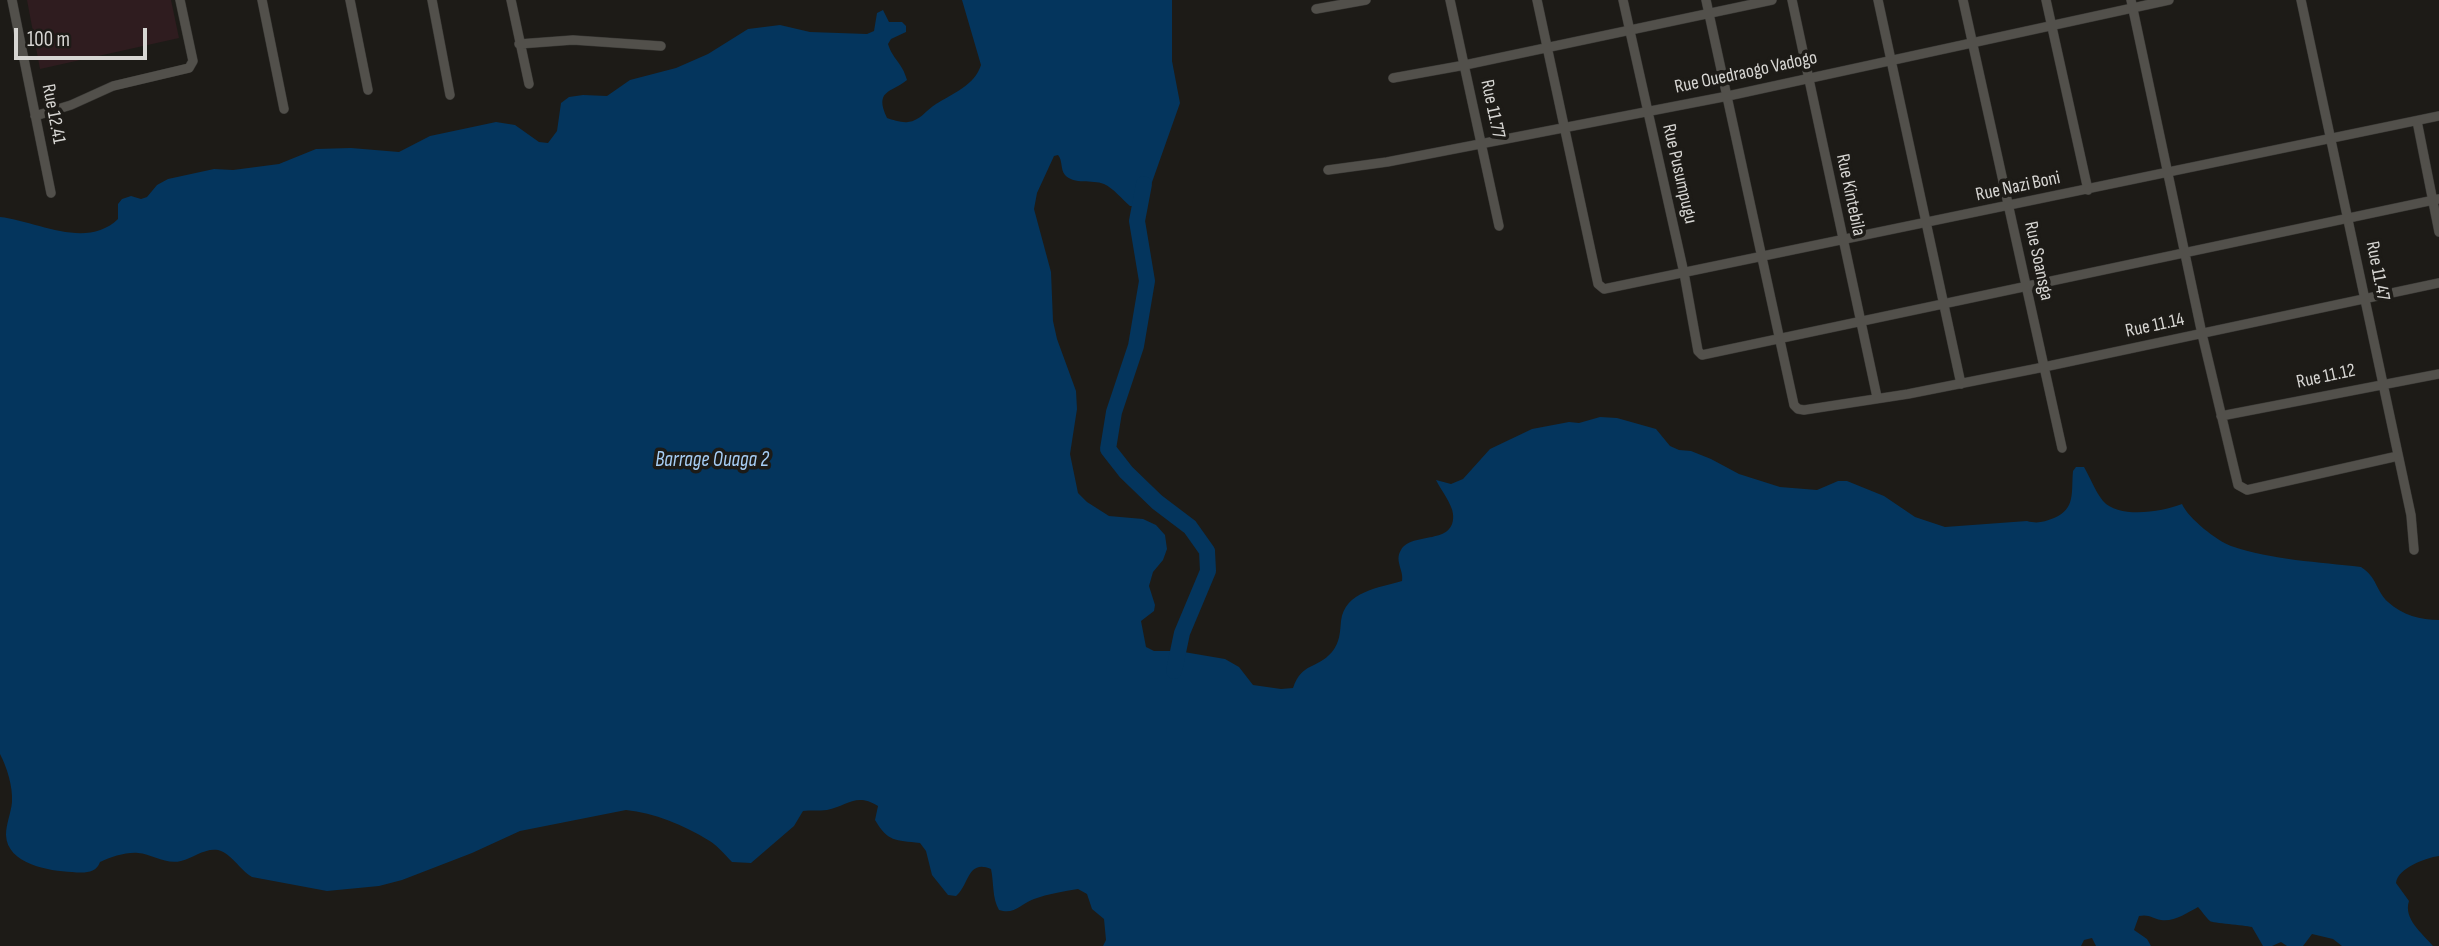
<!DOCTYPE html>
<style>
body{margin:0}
#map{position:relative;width:2439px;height:946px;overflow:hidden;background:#1d1b17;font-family:"Sofia Sans Condensed",sans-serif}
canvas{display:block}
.scale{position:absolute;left:14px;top:28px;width:133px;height:32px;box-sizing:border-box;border:4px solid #d7d6d3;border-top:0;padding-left:9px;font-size:21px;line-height:24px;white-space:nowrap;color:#d7d6d3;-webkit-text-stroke:5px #1d1b17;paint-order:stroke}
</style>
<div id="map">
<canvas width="2439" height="946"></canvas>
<div class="scale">100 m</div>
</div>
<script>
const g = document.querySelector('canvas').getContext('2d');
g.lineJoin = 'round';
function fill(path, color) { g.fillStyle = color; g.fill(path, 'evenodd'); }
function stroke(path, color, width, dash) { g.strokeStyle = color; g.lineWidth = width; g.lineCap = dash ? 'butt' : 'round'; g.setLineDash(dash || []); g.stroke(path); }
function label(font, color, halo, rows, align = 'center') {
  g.font = font + ' "Sofia Sans Condensed",sans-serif'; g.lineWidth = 7; g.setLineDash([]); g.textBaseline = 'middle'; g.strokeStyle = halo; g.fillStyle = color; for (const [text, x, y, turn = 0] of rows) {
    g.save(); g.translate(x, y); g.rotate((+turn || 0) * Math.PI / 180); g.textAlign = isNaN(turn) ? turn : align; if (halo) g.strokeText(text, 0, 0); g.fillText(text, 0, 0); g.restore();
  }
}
const education = new Path2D(`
 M 27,0 L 171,0 L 179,38 L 40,69 Z`);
const water = new Path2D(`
 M 962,0 L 1172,0 L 1172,61 L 1180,103 L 1145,202 L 1138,206 L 1130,206 C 1122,199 1113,188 1104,184 C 1092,179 1074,185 1065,175 C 1060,169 1063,161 1058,155 L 1054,156 L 1037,193 L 1034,209 L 1051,272 L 1053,321 L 1057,339 L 1076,391 L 1077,409 L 1070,454 L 1078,493 L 1087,502 L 1109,516 L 1143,519 L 1156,525 L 1165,535 L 1167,549 L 1163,560 L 1153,572 L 1149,586 L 1155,605 L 1154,611 L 1141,621 L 1146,647 L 1154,651 L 1178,651 L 1225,659 L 1239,667 L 1253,685 L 1281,689 L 1293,688 C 1302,662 1316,670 1332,652 C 1340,642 1340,632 1341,621 C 1345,591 1379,588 1402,581 C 1404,570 1394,561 1401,550 C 1412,531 1456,546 1453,514 C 1452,504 1441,490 1436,480 L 1451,484 L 1463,479 L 1490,449 L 1532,429 L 1569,422 L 1579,423 L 1600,417 L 1617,418 L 1656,429 L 1670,446 L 1679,450 L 1691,451 L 1711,459 L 1739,474 L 1780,487 L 1817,490 L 1838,481 L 1847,481 L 1884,496 L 1915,517 L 1945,527 L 2027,521 C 2037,524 2044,522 2054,518 C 2076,509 2071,492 2073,471 L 2076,467 L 2084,467 C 2090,477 2095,491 2103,501 C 2119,519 2162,512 2182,504 C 2188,518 2217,541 2231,546 C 2272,560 2319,562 2361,567 C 2377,577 2376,591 2388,602 C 2402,615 2421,620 2439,620 L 2439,856 C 2425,858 2398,868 2396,883 L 2409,901 C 2403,919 2423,934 2433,946 L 2342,946 L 2333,939 L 2312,934 L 2303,946 L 2287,946 L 2281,942 L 2272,946 L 2263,946 L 2252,927 C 2244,925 2212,923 2210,921 C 2206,918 2202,911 2198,907 C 2187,913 2174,922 2161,920 C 2152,918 2149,914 2139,916 L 2134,930 L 2147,939 L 2151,946 L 2096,946 L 2092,938 L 2084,940 L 2081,946 L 1103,946 L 1106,940 L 1104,919 L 1092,909 L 1087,894 L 1078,889 C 1064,891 1048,894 1034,899 C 1020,904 1015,915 999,910 C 992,898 994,883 991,869 C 967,859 969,886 956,896 L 948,895 L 932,875 L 926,851 L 920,843 C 895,840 888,842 875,820 L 878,806 C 856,792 847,806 827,810 C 819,811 810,810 803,811 L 794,826 L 751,863 L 732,862 C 725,855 717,845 708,840 C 684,825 654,813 626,810 L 520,831 L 472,853 L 402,880 L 379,886 L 327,891 L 252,877 C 240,870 231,853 218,850 C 204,848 194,858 181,861 C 166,865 152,854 138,853 C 126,852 111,857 100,862 C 96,874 83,873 72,872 C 49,871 7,864 6,835 C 6,824 11,813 12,802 C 13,787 7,767 0,754 L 0,217 C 37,221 86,250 118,219 L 118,204 L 122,199 L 131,196 L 141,199 L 147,197 L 157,185 L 168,179 L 214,169 L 233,170 L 279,164 L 316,149 L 351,148 L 399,152 L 430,136 L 496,122 L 515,125 L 539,142 L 548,143 L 557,131 L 561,103 L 569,97 L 583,95 L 607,96 L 630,80 L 676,68 L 708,54 L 748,29 L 780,25 L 810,32 L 867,34 L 874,31 L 877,13 L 883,10 L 889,22 L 902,22 L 906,26 L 906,32 L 891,39 L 888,44 C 893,60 902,62 907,80 C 891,93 874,90 887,118 C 893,120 902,123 908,122 C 920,121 926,110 936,104 C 952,94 975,85 981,65 Z`);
const river = new Path2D(`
 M 1144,184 L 1137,221 L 1147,281 L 1136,346 L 1114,412 L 1108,449 L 1126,472 L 1157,502 L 1190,527 L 1207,551 L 1208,571 L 1182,633 L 1174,671`);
const street = new Path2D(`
 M 12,0 L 51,193
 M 262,0 L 284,109
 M 350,0 L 368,90
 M 432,0 L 450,95
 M 511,0 L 529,84
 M 1450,0 L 1499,226
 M 1537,0 L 1598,284 L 1604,289 L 2439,116
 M 1623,0 L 1684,273 L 1698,351 L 1702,355 L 2439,199
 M 1706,0 L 1794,405 L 1798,409 L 1804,410 L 1908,394 L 2044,367 L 2439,283
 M 1792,0 L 1877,397
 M 1878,0 L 1961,384
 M 1963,0 L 2062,448
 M 2046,0 L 2088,190
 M 2131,0 L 2202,334 L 2238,485 L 2247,490 L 2398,456
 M 2301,0 L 2411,515 L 2414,550
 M 1316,9 L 1366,0
 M 519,44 L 573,40 L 661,46
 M 1393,78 L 1465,65 L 1772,0
 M 35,116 L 71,105 L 113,86 L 189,68 L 193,61 L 180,0
 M 2417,121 L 2439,232
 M 1328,170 L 1387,162 L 1728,96 L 2169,0
 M 2221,416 L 2439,374`);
const streetNames = [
 ["Rue Ouedraogo Vadogo",1746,73,-12],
 ["Rue 11.77",1492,109,78],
 ["Rue 12.41",53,114,79],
 ["Rue Pusumpugu",1679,174,77],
 ["Rue Nazi Boni",2018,187,-12],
 ["Rue Kintebila",1850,195,78],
 ["Rue Soansga",2038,261,78],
 ["Rue 11.47",2377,271,79],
 ["Rue 11.14",2155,326,-12],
 ["Rue 11.12",2326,377,-12]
];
const waterNames = [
 ["Barrage Ouaga 2",712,461]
];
fill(education, '#2f1c1f');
fill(water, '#04355d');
stroke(river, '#04355d', 16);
stroke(street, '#393835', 10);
stroke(street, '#52504b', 9);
label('19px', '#d7d6d3', '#1d1b17', streetNames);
label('italic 21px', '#a7cef5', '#1d1b17', waterNames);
</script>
